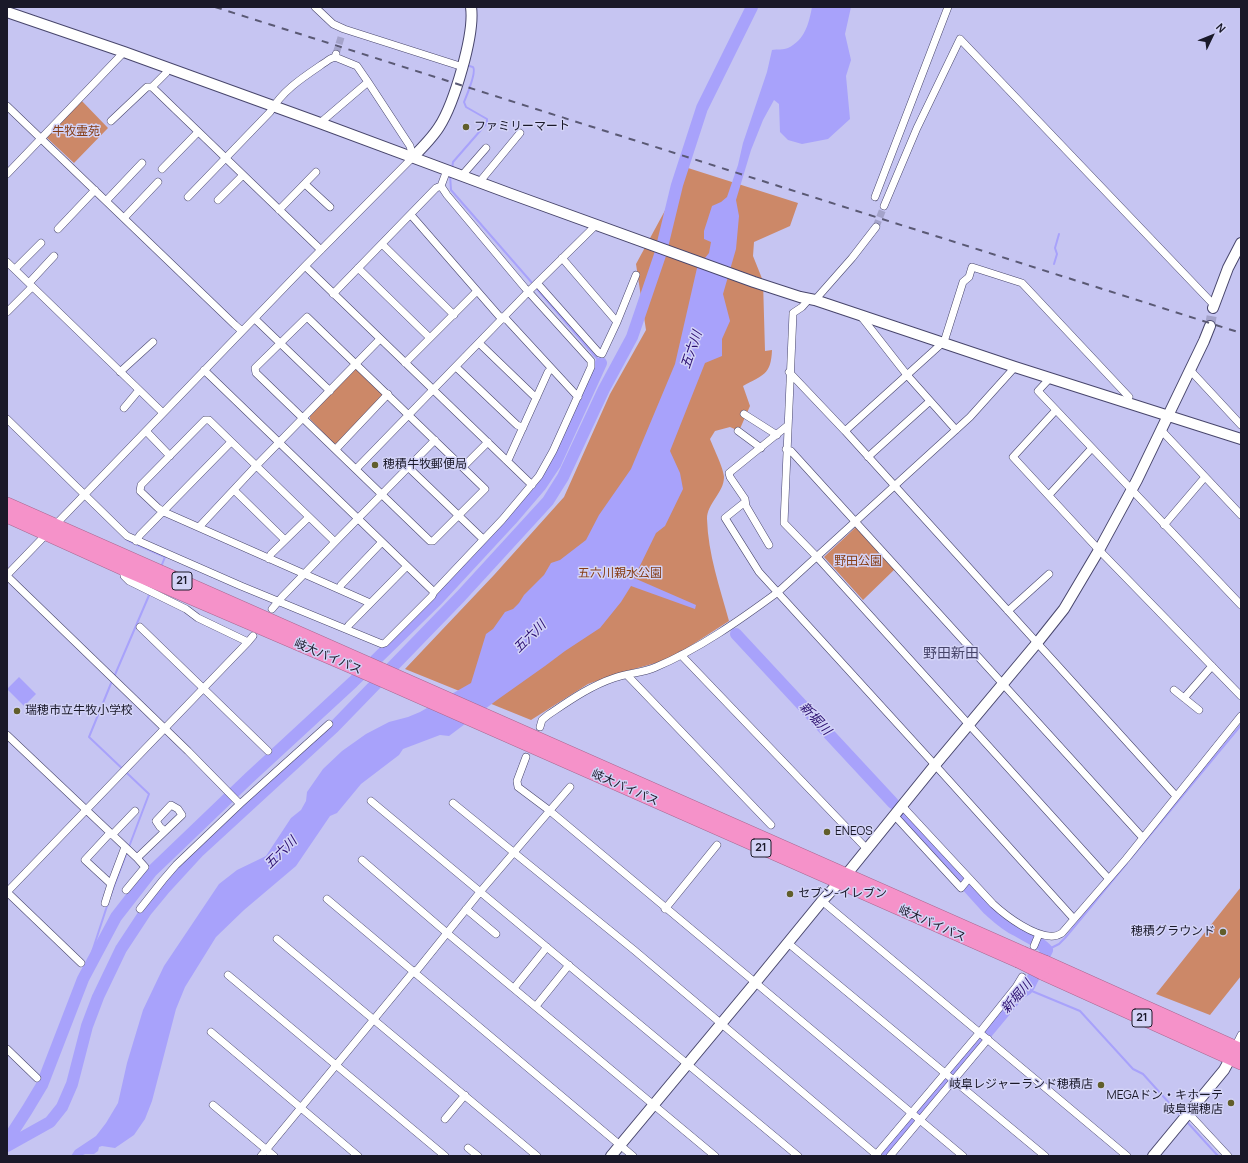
<!DOCTYPE html>
<meta charset="utf-8">
<style>
body{margin:0}
#map{position:relative;width:1248px;height:1163px;overflow:hidden;background:#c6c5f2;font-family:Manrope,sans-serif}
canvas{display:block}
.frame{position:absolute;inset:0;border:8px solid #1a1929;pointer-events:none}
.north{position:absolute;left:1192px;top:16px;width:40px;height:40px;-webkit-text-stroke:3px #d3d3f7;paint-order:stroke;rotate:47deg;font-size:11px;font-weight:700;line-height:16px;text-align:center;color:#1a1929}
.north::after{content:'';display:block;margin:auto;width:14px;height:18px;background:#1a1929;clip-path:polygon(50% 0,100% 100%,50% 72%,0 100%)}
</style>
<div id="map">
<canvas width="1248" height="1163"></canvas>
<div class="frame"></div>
<div class="north">N</div>
</div>
<script>
const g = document.querySelector('canvas').getContext('2d');
g.lineJoin = 'round';
function fill(path, color) { g.fillStyle = color; g.fill(path, 'evenodd'); }
function stroke(path, color, width, dash) { g.strokeStyle = color; g.lineWidth = width; g.lineCap = dash ? 'butt' : 'round'; g.setLineDash(dash || []); g.stroke(path); }
function label(font, color, halo, rows, align = 'center') {
  g.font = font + ' Manrope,"Noto Sans JP",sans-serif'; g.lineWidth = 3; g.setLineDash([]); g.textBaseline = 'middle'; g.strokeStyle = halo; g.fillStyle = color; for (const [text, x, y, turn = 0] of rows) {
    g.save(); g.translate(x, y); g.rotate((+turn || 0) * Math.PI / 180); g.textAlign = isNaN(turn) ? turn : align; if (halo) g.strokeText(text, 0, 0); g.fillText(text, 0, 0); g.restore();
  }
}
const green = new Path2D(`
 M 80,99 L 108,128 L 74,163 L 45,136 Z
 M 688,168 L 798,203 L 790,226 L 754,242 L 753,256 L 763,281 L 765,351 L 772,350 C 771,375 763,375 743,386 L 750,406 L 739,431 L 730,427 L 715,431 L 710,439 C 713,447 724,469 724,477 C 724,493 707,503 707,519 C 708,554 720,588 729,621 L 670,659 L 616,674 L 588,684 L 531,720 L 405,669 L 494,575 L 564,497 L 610,394 L 646,330 L 636,264 Z
 M 355,369 L 358,369 L 383,394 L 382,398 L 338,443 L 334,444 L 310,419 L 310,416 Z
 M 856,527 L 895,569 L 863,600 L 824,557 Z
 M 1241,887 L 1241,976 L 1210,1015 L 1156,994 Z`);
const water = new Path2D(`
 M 812,7 L 851,7 L 845,34 L 851,60 L 846,76 L 850,119 L 828,139 L 802,144 L 788,140 L 780,132 L 779,104 L 774,100 L 763,120 L 751,150 L 736,200 L 739,216 L 736,249 L 723,294 L 730,321 L 722,339 L 722,356 L 705,363 L 670,451 L 680,473 L 683,489 L 665,526 L 656,533 L 634,578 L 696,605 L 695,609 L 631,586 L 621,602 L 600,628 L 565,651 L 545,666 L 497,700 L 449,736 L 440,735 L 403,749 L 399,755 L 361,784 L 337,813 L 330,816 L 296,866 L 244,910 L 216,937 L 185,987 L 176,1009 L 152,1101 L 145,1119 L 134,1135 L 115,1148 L 102,1146 L 99,1147 L 98,1151 L 94,1154 L 85,1154 L 81,1156 L 71,1156 L 75,1150 L 96,1136 L 106,1123 L 118,1103 L 127,1063 L 143,1010 L 164,966 L 219,884 L 237,870 L 266,856 L 291,818 L 301,810 L 306,801 L 307,792 L 323,769 L 342,751 L 366,734 L 389,722 L 408,717 L 420,712 L 471,683 L 486,634 L 493,629 L 505,612 L 513,609 L 519,603 L 524,595 L 544,575 L 551,563 L 560,560 L 586,540 L 599,515 L 631,469 L 675,364 L 697,268 L 709,253 L 711,242 L 704,239 L 704,231 L 712,206 L 721,202 L 727,197 L 738,165 L 743,143 L 767,72 L 772,50 C 777,49 784,50 788,48 C 805,40 809,23 812,7 Z
 M 19,677 L 36,694 L 24,706 L 7,689 Z`);
const stream = new Path2D(`
 M 452,169 L 453,162 L 487,123 L 487,119 L 466,107 L 464,102 C 466,97 477,72 473,67 C 472,67 467,65 466,65
 M 450,175 L 451,190 L 533,284
 M 1054,264 L 1057,254 L 1055,248 L 1059,234
 M 536,288 L 601,363
 M 126,539 L 129,541 L 165,557 L 161,567
 M 114,677 L 153,586
 M 1131,858 L 1241,725
 M 110,897 L 149,794 L 89,737 L 112,681
 M 1047,950 L 1059,944 L 1065,938 L 1127,863
 M 96,954 L 92,952 L 108,903
 M 1027,989 L 1080,1011 L 1133,1069 L 1143,1074 L 1180,1115
 M 1188,1123 L 1218,1156`);
const river = new Path2D(`
 M 736,634 L 893,803
 M 7,1141 L 27,1110 L 42,1085 L 83,979 L 116,917 L 151,872 L 249,778 L 353,682 L 437,600 L 511,520 L 541,485 L 555,464 L 601,363
 M 7,1146 L 50,1122 L 62,1107 L 72,1084 L 87,1026 L 98,997 L 121,949 L 146,911 L 165,888 L 199,851 L 334,727 L 461,596 L 548,501 L 563,477 L 604,389 L 632,337 L 660,255 L 677,185 L 702,108 L 752,7
 M 884,1156 L 1020,993 L 1027,989 L 1029,986 L 1047,950 C 1038,940 1027,937 1016,930 C 1005,925 997,917 988,909 L 904,816`);
const streetTunnel = new Path2D(`
 M 336,54 L 342,34
 M 876,227 L 884,206`);
const secondaryTunnel = new Path2D(`
 M 1210,326 L 1213,308`);
const street = new Path2D(`
 M 315,7 L 333,24 L 344,29 L 463,67
 M 152,87 L 321,250
 M 7,106 L 235,325 L 242,331
 M 111,121 L 147,87 L 152,87 L 166,73 L 168,68
 M 320,123 L 368,82
 M 162,169 L 198,132
 M 7,174 L 124,52
 M 463,176 L 465,172 L 486,148
 M 480,182 L 482,179 L 520,133
 M 305,184 L 330,207
 M 188,197 L 270,112 C 284,88 307,75 330,59 L 335,57
 M 875,197 L 948,7
 M 218,200 L 243,175
 M 106,201 L 142,163
 M 884,206 L 917,128 L 960,39 L 1214,305
 M 279,210 L 316,172
 M 411,215 L 499,316 L 507,320 L 578,397
 M 124,218 L 158,182
 M 58,229 L 95,190
 M 382,244 L 454,315
 M 7,262 L 163,413
 M 305,266 L 532,485
 M 358,268 L 430,338
 M 15,269 L 41,243
 M 29,283 L 54,256
 M 537,283 L 599,353 L 602,354 L 617,322 L 562,258
 M 333,294 L 436,188 L 441,186 L 447,170
 M 809,299 L 802,307 L 793,313 L 784,523 L 817,557 L 1108,878
 M 815,300 L 852,258 L 876,227
 M 7,312 L 32,287
 M 860,315 L 907,375 L 956,430
 M 307,317 L 485,489 L 433,541 L 430,541 L 256,373 L 255,368 Z
 M 255,319 L 330,391
 M 617,322 L 636,275
 M 944,342 L 963,282 L 969,277 L 972,267 L 1022,283 L 1129,397
 M 479,343 L 533,395 L 537,397
 M 405,363 L 477,291
 M 456,367 L 517,425 L 523,428
 M 204,370 L 434,592
 M 1190,370 L 1241,425
 M 120,372 L 153,342
 M 789,372 L 845,431 L 1176,796
 M 1050,378 L 1038,391 L 1241,605
 M 124,408 L 139,390
 M 1056,410 L 1013,457 L 1099,550 L 1241,696
 M 744,414 L 777,435
 M 7,419 L 127,536 L 241,586 L 382,644 L 385,643 L 432,596 L 434,592 L 502,520 L 539,476 L 553,451 L 591,367 L 591,361 L 525,288 L 447,195 L 441,186
 M 1161,430 L 1241,515
 M 146,431 L 170,456
 M 738,431 L 761,448
 M 845,431 L 939,346 L 941,342
 M 336,449 L 388,394
 M 786,449 L 791,451 L 1143,838
 M 868,457 L 930,401
 M 506,460 L 509,458 L 548,372 L 551,369
 M 408,467 L 483,539
 M 463,467 L 488,442
 M 356,469 L 528,292 L 596,225
 M 234,490 L 285,540
 M 1049,495 L 1092,448
 M 745,502 L 725,518 L 759,572 L 935,765 L 1074,919
 M 1164,525 L 1205,477
 M 199,527 L 256,466 L 380,339
 M 136,541 L 140,535 L 231,442
 M 335,542 L 209,420 L 205,420 L 141,485 L 140,491 L 158,508 L 164,512 L 370,603
 M 769,545 L 746,506 L 745,499 L 730,477 L 729,473 L 787,426
 M 269,559 L 271,554 L 309,517
 M 124,569 L 124,576 L 129,581 L 186,609 L 198,618 L 248,642
 M 7,575 L 305,266 L 413,157 L 410,146 L 368,82 L 357,66 L 335,57 L 336,54
 M 7,576 L 188,751 L 240,804
 M 339,589 L 341,585 L 382,542
 M 272,609 L 282,597 L 335,542 L 435,440
 M 1008,611 L 1049,574
 M 140,627 L 268,751
 M 346,629 L 349,625 L 407,566
 M 681,655 L 866,848
 M 627,675 L 771,825
 M 1174,690 L 1199,710
 M 1184,698 L 1212,666
 M 540,727 L 542,720 L 548,715 C 569,701 590,686 614,678 C 628,673 643,673 656,667 C 699,649 740,620 778,592 L 970,417 L 1015,367
 M 7,735 L 137,858
 M 526,757 L 517,781 L 518,787 L 550,811 L 963,1156
 M 371,801 L 798,1156
 M 453,803 L 634,950 L 878,1156
 M 902,806 L 993,904 C 1006,916 1035,938 1054,936 C 1057,936 1060,934 1062,933 L 1126,859 L 1241,716
 M 894,815 L 961,888 L 969,878
 M 110,833 L 85,860 L 111,884
 M 112,835 L 135,811
 M 362,860 L 447,933 L 715,1156
 M 126,890 L 145,867 L 137,858 L 182,815 L 178,809 L 171,805 L 156,821 L 160,827 L 165,831
 M 7,892 L 248,642 L 253,636
 M 7,892 L 81,963
 M 327,899 L 633,1156
 M 822,901 L 1127,1156
 M 105,903 L 111,884 L 125,847
 M 140,909 L 163,880 L 176,865 L 240,804 L 329,724
 M 466,909 L 496,934
 M 665,909 L 717,845
 M 277,939 L 537,1156
 M 788,943 L 1045,1156
 M 1034,946 L 1039,934
 M 228,975 L 445,1156
 M 514,988 L 547,947
 M 536,1006 L 569,965
 M 211,1032 L 358,1156
 M 7,1049 L 37,1078
 M 1234,1049 L 1241,1035
 M 213,1105 L 274,1156
 M 1189,1114 L 1228,1156
 M 445,1119 L 465,1095
 M 468,1148 L 478,1156
 M 261,1156 L 413,972 L 418,969 L 480,892 L 570,787
 M 875,1156 L 980,1032 L 1016,987 L 1022,977
 M 890,1156 L 988,1039`);
const secondary = new Path2D(`
 M 7,12 L 124,52 L 320,123 L 511,194 L 754,282 L 800,297 L 815,300 L 1015,367 L 1241,439
 M 413,157 C 422,148 432,138 439,127 C 454,104 475,34 471,7
 M 1213,308 L 1228,268 L 1241,243
 M 611,1156 L 755,983 L 822,901 L 846,875 L 935,765 L 1037,643 L 1064,609 L 1099,550 L 1137,480 L 1204,341 L 1210,326
 M 1153,1156 L 1224,1070 L 1230,1059`);
const highway = new Path2D(`
 M 7,504 L 1023,953
 M 7,516 L 124,569 L 352,667 L 1018,961
 M 1045,962 L 1241,1050
 M 1042,973 L 1241,1063`);
const rail = new Path2D(`
 M 215,7 L 1241,333`);
const highwayBridge = new Path2D(`
 M 1023,953 L 1045,962
 M 1018,961 L 1042,973`);
const markers = [
 [466,127,4,"#615e2b"],
 [375,465,4,"#615e2b"],
 [17,711,4,"#615e2b"],
 [827,832,4,"#615e2b"],
 [790,894,4,"#615e2b"],
 [1223,932,4,"#615e2b"],
 [1101,1085,4,"#615e2b"],
 [1231,1103,4,"#615e2b"]
];
const shields = [
 [182,581,20],
 [761,848,20],
 [1142,1018,20]
];
const shieldNames = [
 ["21",182,581],
 ["21",761,848],
 ["21",1142,1018]
];
const poiNames = [
 ["ファミリーマート",474,127],
 ["穂積牛牧郵便局",383,465],
 ["瑞穂市立牛牧小学校",25,711],
 ["ENEOS",835,832],
 ["セブン-イレブン",798,894],
 ["穂積グラウンド",1215,932,"right"],
 ["岐阜レジャーランド穂積店",1093,1085,"right"],
 ["MEGAドン・キホーテ",1223,1096,"right"],
 ["岐阜瑞穂店",1223,1110,"right"]
];
const parkNames = [
 ["牛牧霊苑",76,132],
 ["野田公園",858,562],
 ["五六川親水公園",620,574]
];
const streetNames = [
 ["岐大バイパス",328,657,23],
 ["岐大バイパス",625,788,24],
 ["岐大バイパス",932,924,24]
];
const waterNames = [
 ["五六川",692,350,-71],
 ["五六川",530,637,-45],
 ["新堀川",815,719,47],
 ["五六川",281,853,-45],
 ["新堀川",1017,997,-49]
];
const quarterNames = [
 ["野田新田",951,654]
];
fill(green, '#cc8868');
fill(water, '#a8a2fb');
stroke(stream, '#a8a2fb', 2);
stroke(river, '#a8a2fb', 12);
stroke(streetTunnel, '#a4a3ca', 7, [7, 3.5]);
stroke(secondaryTunnel, '#a4a3ca', 10, [10, 5]);
stroke(street, '#48466c', 8);
stroke(secondary, '#48466c', 12);
stroke(highway, '#a86891', 14);
stroke(street, '#fff', 7);
stroke(secondary, '#fff', 10);
stroke(highway, '#f592c9', 13);
stroke(rail, '#5a5974', 2, [7, 7]);
stroke(highwayBridge, '#a86891', 14, []);
stroke(highwayBridge, '#f592c9', 13);
for (const [x, y, r, color] of markers) { const dot = new Path2D(); dot.arc(x, y, r, 0, 2 * Math.PI); g.fillStyle = color; g.fill(dot); stroke(dot, '#d3d3f7', 1.5); }
for (const [x, y, w] of shields) { const box = new Path2D(); box.roundRect(x - w / 2, y - 9, w, 18, 3); g.fillStyle = '#d3d3f7'; g.fill(box); stroke(box, '#1a1929', 1); }
label('bold 11px', '#1a1929', null, shieldNames);
label('12px', '#1a1929', '#d3d3f7', poiNames, 'left');
label('12px', '#863d15', '#d3d3f7', parkNames);
label('12px', '#1a1929', '#d3d3f7', streetNames);
label('italic 13px', '#2b0e70', '#d3d3f7', waterNames);
label('14px', '#46446a', '#d3d3f7', quarterNames);
</script>
